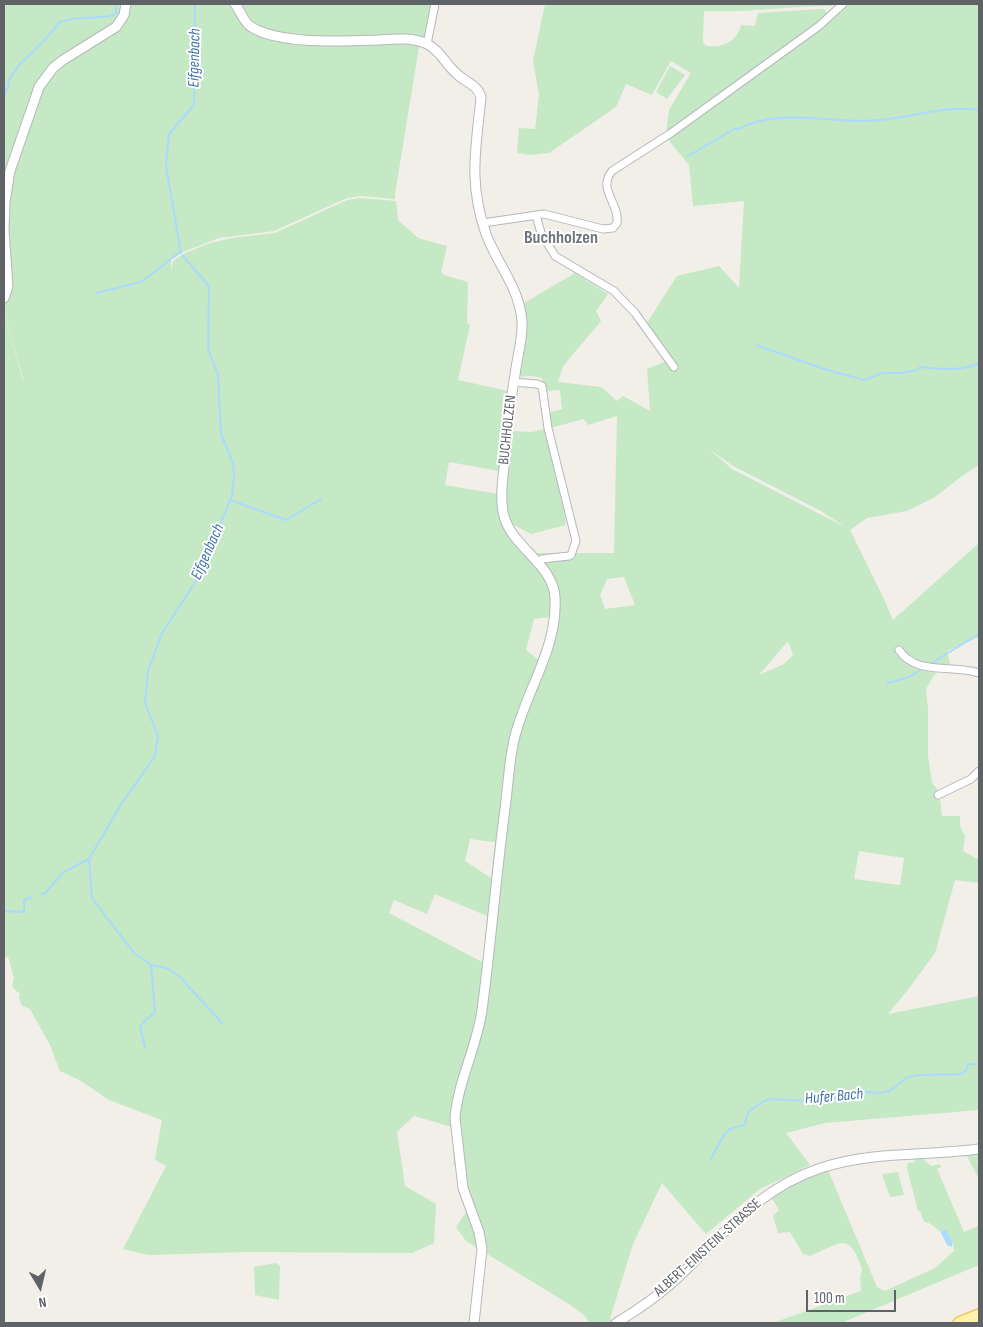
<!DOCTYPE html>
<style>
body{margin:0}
#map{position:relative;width:983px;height:1327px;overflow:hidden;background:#f1efe8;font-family:"Sofia Sans Condensed",sans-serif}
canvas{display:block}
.frame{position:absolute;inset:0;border:5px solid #5f6368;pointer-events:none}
.north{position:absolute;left:15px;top:1262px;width:50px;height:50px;-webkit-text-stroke:4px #fff;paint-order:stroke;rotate:171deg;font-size:14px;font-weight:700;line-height:20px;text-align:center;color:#5f6368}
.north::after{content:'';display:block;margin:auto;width:18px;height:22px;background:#5f6368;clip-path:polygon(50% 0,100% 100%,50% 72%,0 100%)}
.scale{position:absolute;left:806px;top:1290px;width:90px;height:22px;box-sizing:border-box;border:2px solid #5f6368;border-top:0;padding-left:6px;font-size:15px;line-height:18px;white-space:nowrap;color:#5f6368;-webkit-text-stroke:4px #fff;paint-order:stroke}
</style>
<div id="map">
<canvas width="983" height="1327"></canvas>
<div class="frame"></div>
<div class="north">N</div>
<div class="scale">100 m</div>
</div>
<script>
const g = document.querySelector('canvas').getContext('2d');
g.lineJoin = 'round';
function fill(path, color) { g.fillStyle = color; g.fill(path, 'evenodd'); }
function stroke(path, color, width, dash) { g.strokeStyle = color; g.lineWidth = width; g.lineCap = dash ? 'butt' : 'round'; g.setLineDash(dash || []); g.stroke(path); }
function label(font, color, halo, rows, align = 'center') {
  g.font = font + ' "Sofia Sans Condensed",sans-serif'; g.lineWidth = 4; g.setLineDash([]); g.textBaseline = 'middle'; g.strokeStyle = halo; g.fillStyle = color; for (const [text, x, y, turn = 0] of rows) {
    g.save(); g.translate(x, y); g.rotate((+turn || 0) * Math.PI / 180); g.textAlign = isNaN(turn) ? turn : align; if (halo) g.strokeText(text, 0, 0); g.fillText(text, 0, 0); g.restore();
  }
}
const green = new Path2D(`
 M 4,4 L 124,4 L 120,21 L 44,76 L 4,198 Z
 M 127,4 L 234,4 L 260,33 L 393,41 L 421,44 L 419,47 L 395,194 L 395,199 L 360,196 L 347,198 L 274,231 L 219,238 L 183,252 L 171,260 L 171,270 L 173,261 L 183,254 L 207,244 L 231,238 L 275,233 L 347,200 L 360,198 L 396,201 L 398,220 L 418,238 L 447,246 L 441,272 L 444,275 L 468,282 L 467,323 L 470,325 L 458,380 L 508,391 L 499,471 L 449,462 L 445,485 L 498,494 L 525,553 L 614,553 L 617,416 L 588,425 L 584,419 L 550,428 L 547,413 L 562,409 L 560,390 L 546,391 L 542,378 L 532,376 L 517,377 L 526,330 L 524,303 L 575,273 L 608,294 L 596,311 L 601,321 L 563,366 L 558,382 L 601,387 L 617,401 L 623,396 L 650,411 L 647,369 L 669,360 L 645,326 L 677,276 L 719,266 L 739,288 L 744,201 L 693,206 L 689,165 L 667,138 L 846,4 L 979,4 L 979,465 L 962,476 L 935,497 L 907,511 L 867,518 L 850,530 L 884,599 L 893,620 L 979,543 L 979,637 L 947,651 L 950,664 L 934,675 L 926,689 L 928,709 L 928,756 L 932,783 L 939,791 L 942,816 L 960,816 L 960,826 L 965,836 L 963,851 L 979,860 L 979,883 L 955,880 L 935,953 L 907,991 L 888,1014 L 979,996 L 979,1110 L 825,1123 L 786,1133 L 810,1165 L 760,1189 L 706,1234 L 662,1183 L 633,1244 L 610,1319 L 612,1322 L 609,1323 L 589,1323 L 585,1316 L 572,1306 L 466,1241 L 456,1227 L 471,1205 L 464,1170 L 454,1166 L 452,1127 L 414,1116 L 397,1132 L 405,1186 L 436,1204 L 434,1243 L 412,1253 L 246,1252 L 148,1255 L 123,1249 L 166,1166 L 157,1161 L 155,1159 L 162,1120 L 109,1100 L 81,1081 L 60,1071 L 50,1045 L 30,1009 L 22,1006 L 19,998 L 20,994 L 12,987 L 14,978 L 8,956 L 4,958 L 4,311 L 23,381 L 24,382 L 4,310 L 4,303 L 8,295 L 6,230 L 12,171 L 41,88 L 55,69 L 117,28 ZM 708,448 L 733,466 L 819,510 L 847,528 L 732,469 ZM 624,577 L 635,605 L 605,609 L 600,595 L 607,579 ZM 550,617 L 549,638 L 540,661 L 526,650 L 534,619 ZM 788,641 L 793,655 L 784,664 L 759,675 ZM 470,839 L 495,842 L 491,878 L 465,861 ZM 859,851 L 904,858 L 900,885 L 854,879 ZM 435,894 L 487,916 L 484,963 L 389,913 L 394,900 L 427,914 Z
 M 238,4 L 434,4 L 426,39 C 394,38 268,43 250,24 C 245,19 242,10 238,4 Z
 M 545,4 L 839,4 L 830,6 C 788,6 746,13 704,11 L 703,42 L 706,46 C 722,48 737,42 741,25 L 755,26 L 758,13 L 820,9 L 824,9 L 827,13 L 817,24 L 666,134 L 669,110 L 691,73 L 671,61 L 652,95 L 626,84 L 616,107 L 549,153 L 530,155 L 517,153 L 519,128 L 535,129 L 539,95 L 533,61 Z
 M 670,66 L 685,75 L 667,99 L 656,92 Z
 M 545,429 L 562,496 L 566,525 L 531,534 L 512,524 L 503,494 L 512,431 L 532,432 Z
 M 976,1154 L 979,1156 L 979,1159 L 977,1161 L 979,1165 L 979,1179 L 967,1156 Z
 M 922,1158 L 931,1166 L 940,1164 L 941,1167 L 937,1169 L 964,1232 L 979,1226 L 979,1265 L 841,1323 L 773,1323 L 861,1291 L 860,1278 L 862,1269 C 849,1231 841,1243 810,1256 L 803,1254 L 790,1232 L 778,1233 L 773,1216 L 779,1210 L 771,1197 C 789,1186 808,1177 828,1170 L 877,1287 L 885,1291 L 935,1268 L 954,1251 L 953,1245 L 944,1230 L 940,1231 L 929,1223 L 924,1222 L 920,1211 L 918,1211 L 907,1168 L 908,1163 L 915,1162 L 915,1159 Z
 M 898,1172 L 904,1195 L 890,1197 L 882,1174 Z
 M 276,1263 L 280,1266 L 279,1300 L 255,1295 L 254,1267 Z`);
const water = new Path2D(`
 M 946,1230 L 952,1242 L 952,1247 L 947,1245 L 940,1231 Z`);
const stream = new Path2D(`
 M 4,96 L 9,84 L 8,81 C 13,75 17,66 22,62 C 35,51 46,38 58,25 L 58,23 C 75,15 94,20 113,15 L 116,13 L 116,4
 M 688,156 L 736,128 L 739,129 C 779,106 836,125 880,120 C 913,117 945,105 979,110
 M 181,253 L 166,166 L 169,134 L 194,105 L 195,4
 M 96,293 L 141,282 L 180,252
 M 756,345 L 827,370 L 864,380 L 883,373 L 901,373 L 917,370 L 920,367 C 939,369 961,372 979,363
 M 230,500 L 286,520 L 321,499
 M 930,664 L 979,634
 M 887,683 L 907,678 L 924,668
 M 89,859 L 92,898 L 134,953 L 151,965 L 167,968 L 180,977 L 222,1023
 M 41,894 L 45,893 L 64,872 L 89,859 L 120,806 L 155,756 L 158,736 L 145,703 L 148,671 L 162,633 L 202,572 L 232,495 L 234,476 L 233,463 L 221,434 L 218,375 L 208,349 L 209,286 L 183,256
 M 4,911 L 24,912 L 24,900 L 32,897
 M 145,1048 L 140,1026 L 155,1012 L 151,965
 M 710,1160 L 726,1132 L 730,1129 L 744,1125 L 749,1111 L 764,1101 L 771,1099 L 809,1101 L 828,1099 L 866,1092 L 880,1093 L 889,1091 L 908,1077 L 918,1075 L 961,1074 L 966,1071 L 968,1064 L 979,1064`);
const minor = new Path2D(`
 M 427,44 L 435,4
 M 536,215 L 541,233 L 555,256 L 614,291 L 635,313 L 674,367
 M 483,223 L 544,214 L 603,229 L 613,228 L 617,223 C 620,204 597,189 612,171 L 671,133 L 819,26 L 843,4
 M 513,382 L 537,384 L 542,386 L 548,428 L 576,541 L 571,555 L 569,556 L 542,559 L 537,563
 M 899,650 C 916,676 954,664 979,673
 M 938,795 L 971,779 L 979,771`);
const tertiary = new Path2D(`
 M 235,4 C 240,10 243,21 250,26 C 277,45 345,41 378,40 C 394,39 413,37 427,44 C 440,50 446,65 457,74 C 465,82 478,85 481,97 C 476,149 468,182 486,234 C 497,264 520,288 522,322 C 523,339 517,357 515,375 C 510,403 507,431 505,459 C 503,477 500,495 503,512 C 509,546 553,563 555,597 C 558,649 525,692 514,740 C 509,762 508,786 505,809 C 496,876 491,943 482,1010 C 477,1047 458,1081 455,1118 L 463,1188 L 479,1232 L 482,1249 L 474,1323
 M 4,298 L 8,286 L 4,230 L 5,202 L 10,171 L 39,87 L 53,68 L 63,60 L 116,27 L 124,15 L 126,4
 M 616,1323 C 636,1311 655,1298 672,1283 C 720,1239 756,1189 821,1168 C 872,1151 927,1156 979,1149`);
const primary = new Path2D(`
 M 959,1323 L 979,1315`);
const streetNames = [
 ["BUCHHOLZEN",508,430,-84],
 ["ALBERT-EINSTEIN-STRASSE",708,1248,-42]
];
const waterNames = [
 ["Eifgenbach",195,58,-89],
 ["Eifgenbach",208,552,-66],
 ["Hufer Bach",834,1097,-5]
];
const quarterNames = [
 ["Buchholzen",561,238]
];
fill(green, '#c5e8c5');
fill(water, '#aadaff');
stroke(stream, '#aadaff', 2);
stroke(minor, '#b5b8bc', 9);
stroke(tertiary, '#b5b8bc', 11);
stroke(primary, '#f2c960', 14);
stroke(minor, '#fff', 7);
stroke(tertiary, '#fff', 9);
stroke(primary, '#fff2af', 11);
label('15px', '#5f6368', '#fff', streetNames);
label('italic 16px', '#4174aa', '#fff', waterNames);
label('bold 18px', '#70757a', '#fff', quarterNames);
</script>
